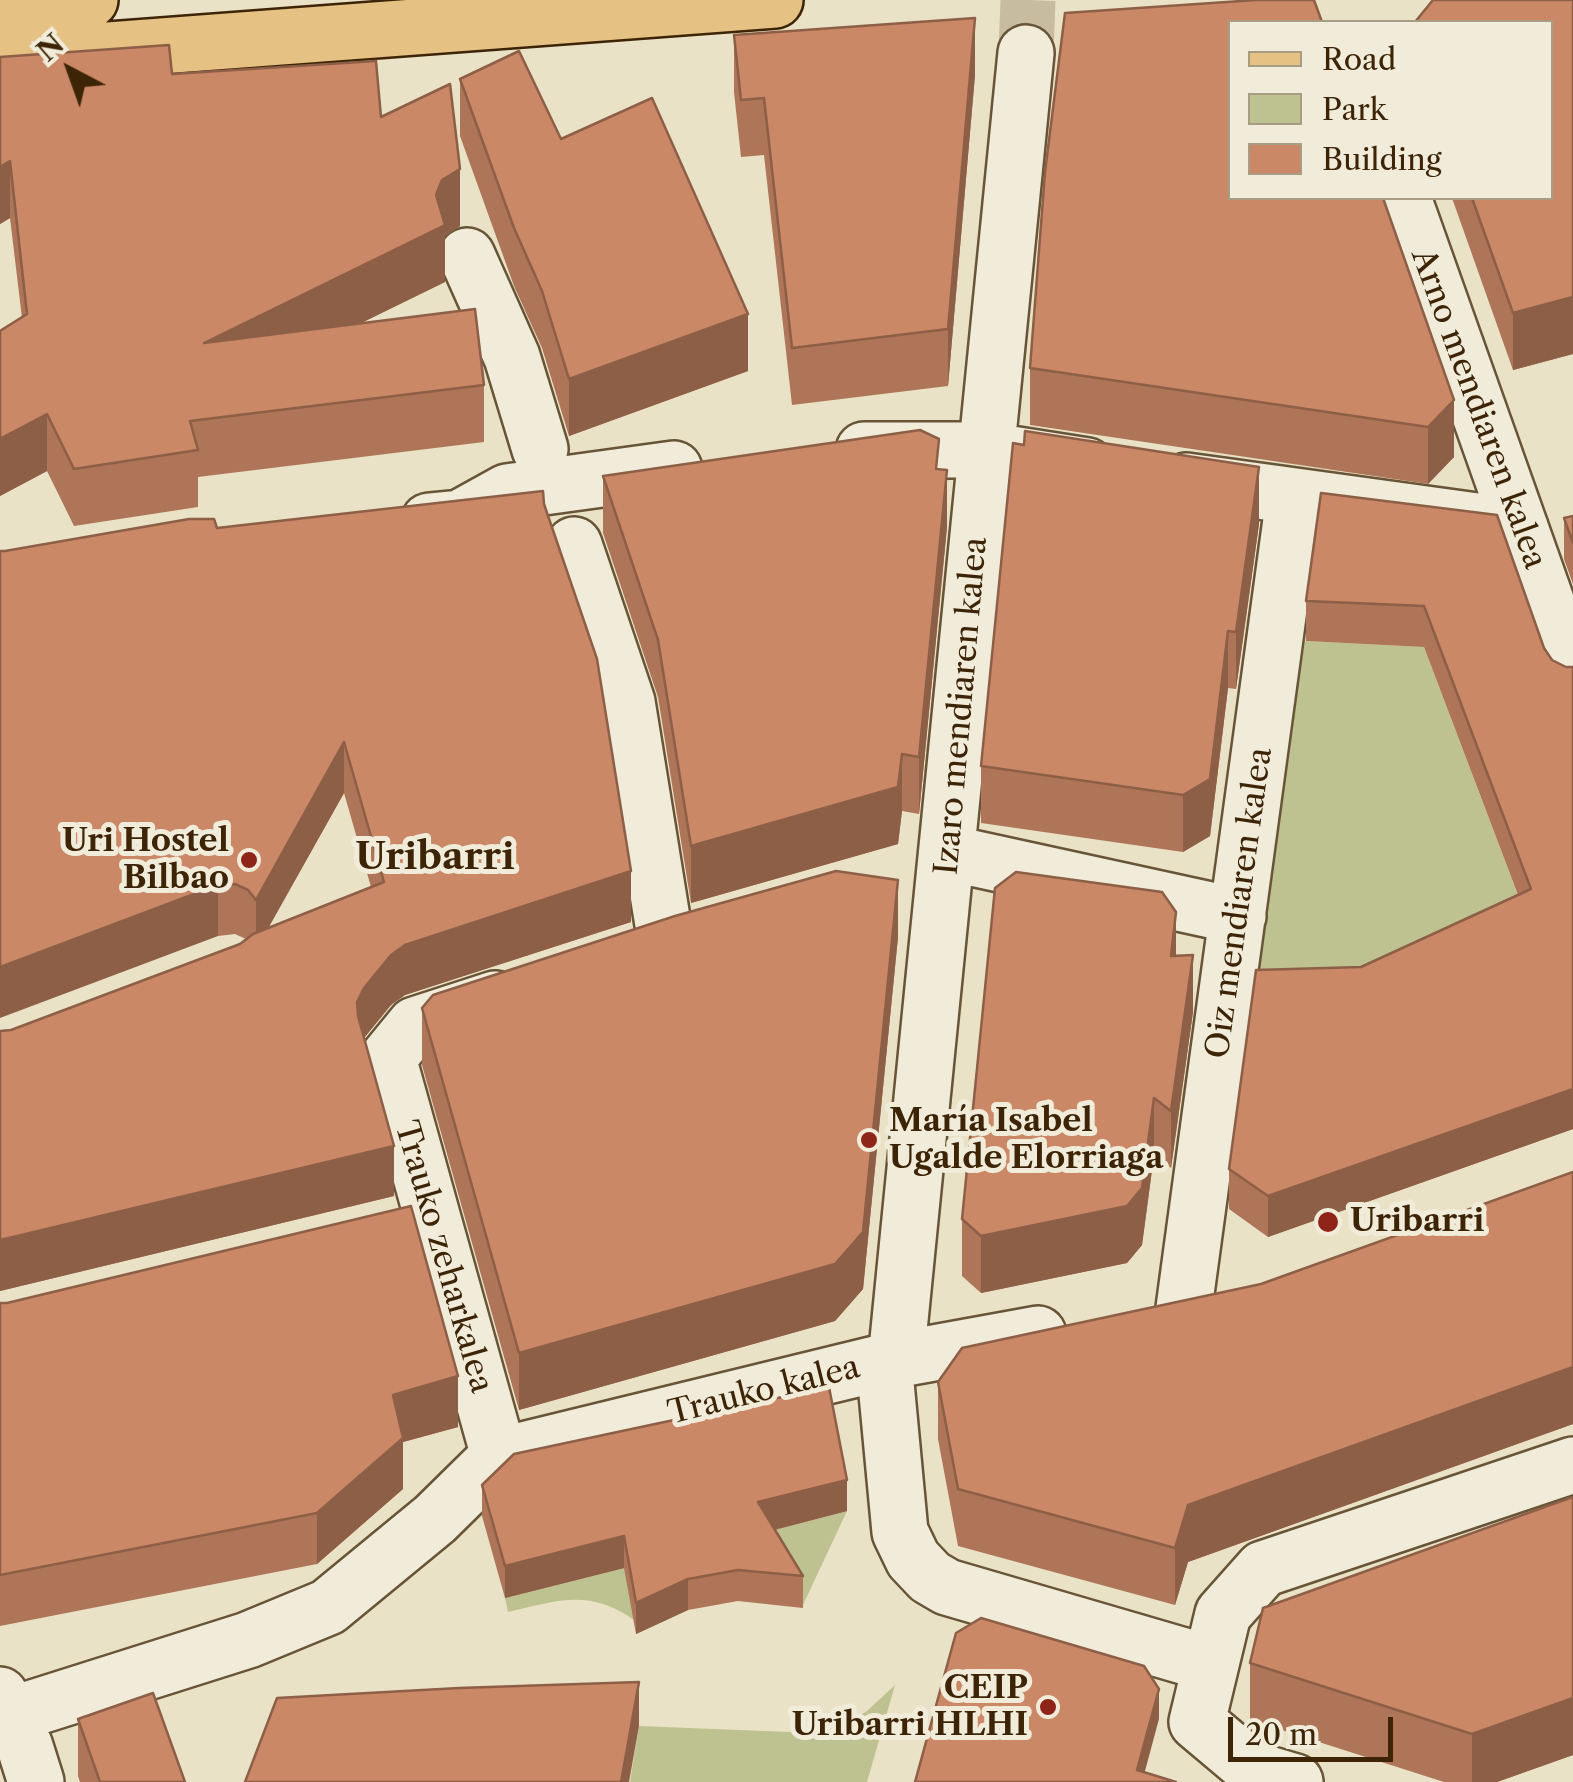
<!DOCTYPE html>
<meta charset="utf-8">
<style>
body{margin:0}
#map{position:relative;width:1573px;height:1782px;overflow:hidden;background:#eae2c6;font-family:"Libre Caslon Text",serif}
canvas{display:block}
.legend{position:absolute;left:1228px;top:20px;width:325px;height:180px;box-sizing:border-box;background:#f1ecda;border:2px solid #a99c85;margin:0;padding:12px 18px;list-style:none;font-size:30px;color:#3d2406}
.legend li{display:flex;align-items:center;gap:20px;height:50px}
.legend b{width:50px;border:2px solid #a99c85}
.north{position:absolute;left:20px;top:20px;width:100px;height:100px;-webkit-text-stroke:8px #f1ecda;paint-order:stroke;rotate:319deg;font-size:28px;font-weight:700;line-height:40px;text-align:center;color:#3d2406}
.north::after{content:'';display:block;margin:auto;width:35px;height:45px;background:#3d2406;clip-path:polygon(50% 0,100% 100%,50% 72%,0 100%)}
.scale{position:absolute;left:1228px;top:1717px;width:165px;height:45px;box-sizing:border-box;border:5px solid #3d2406;border-top:0;padding-left:12px;font-size:30px;line-height:35px;white-space:nowrap;color:#3d2406;-webkit-text-stroke:8px #f1ecda;paint-order:stroke}
</style>
<div id="map">
<canvas width="1573" height="1782"></canvas>
<ul class="legend">
<li><b style="height:12px;background:#e5c183"></b>Road</li>
<li><b style="height:28px;background:#bec190"></b>Park</li>
<li><b style="height:28px;background:#ca8866"></b>Building</li>
</ul>
<div class="north">N</div>
<div class="scale">20 m</div>
</div>
<script>
const g = document.querySelector('canvas').getContext('2d');
g.lineJoin = 'round';
function fill(path, color) { g.fillStyle = color; g.fill(path, 'evenodd'); }
function stroke(path, color, width, dash) { g.strokeStyle = color; g.lineWidth = width; g.lineCap = dash ? 'butt' : 'round'; g.setLineDash(dash || []); g.stroke(path); }
function label(font, color, halo, rows, align = 'center') {
  g.font = font + ' "Libre Caslon Text",serif'; g.lineWidth = 10; g.setLineDash([]); g.textBaseline = 'middle'; g.strokeStyle = halo; g.fillStyle = color; for (const [text, x, y, turn = 0] of rows) {
    g.save(); g.translate(x, y); g.rotate((+turn || 0) * Math.PI / 180); g.textAlign = isNaN(turn) ? turn : align; if (halo) g.strokeText(text, 0, 0); g.fillText(text, 0, 0); g.restore();
  }
}
const green = new Path2D(`
 M 1305,641 L 1424,647 L 1531,930 L 1243,1011 Z
 M 847,1511 L 802,1607 L 786,1580 L 634,1620 C 589,1588 557,1601 508,1612 L 505,1598 Z
 M 895,1685 L 867,1782 L 630,1782 L 639,1726 L 814,1733 L 843,1725 L 867,1711 Z`);
const streetTunnel = new Path2D(`
 M 1026,53 L 1028,0`);
const street = new Path2D(`
 M 1403,198 L 1573,677
 M 467,256 L 512,357 L 540,449
 M 864,450 L 985,450 L 1087,466
 M 1186,481 L 1520,527
 M 429,521 L 460,518 L 507,492 L 674,469
 M 574,545 L 627,702 L 666,943
 M 949,853 L 1238,916
 M 495,999 L 415,1025 L 388,1058 L 499,1456
 M 1184,1308 L 1294,498
 M 896,1360 C 941,924 981,488 1026,53
 M 884,1362 L 900,1532 L 913,1559 L 930,1577 L 947,1587 L 1211,1664
 M 0,1695 L 25,1747 L 36,1782
 M 11,1715 L 248,1640 L 328,1607 L 435,1519 L 499,1456 L 884,1362 L 1038,1334
 M 1295,1782 L 1254,1770 L 1197,1722 L 1223,1614 L 1263,1569 L 1573,1465`);
const primary = new Path2D(`
 M 0,6 L 90,0
 M 0,58 L 775,0`);
const wall = new Path2D(`
 M 1573,0 L 1573,354 L 1513,370 L 1452,198 L 1550,198 Z
 M 1065,13 L 1454,457 L 1428,484 L 1030,425 L 1030,368 Z
 M 734,35 L 975,75 L 948,386 L 792,405 L 764,155 L 741,157 L 734,92 Z
 M 0,57 L 172,74 L 381,117 L 460,226 L 445,236 L 445,282 L 361,323 L 484,385 L 484,442 L 198,477 L 198,507 L 74,526 L 47,471 L 0,496 L 0,331 L 22,318 L 10,218 L 0,224 Z
 M 460,79 L 561,139 L 748,371 L 569,436 L 542,348 L 514,286 L 460,136 Z
 M 939,469 L 947,527 L 919,814 L 902,811 L 898,844 L 691,903 L 658,697 L 603,533 L 603,476 Z
 M 1321,493 L 1544,648 L 1552,660 L 1566,667 L 1573,1129 L 1268,1237 L 1229,1209 L 1229,1169 L 1361,967 L 1518,895 L 1424,647 L 1306,641 L 1306,601 Z
 M 544,504 L 631,922 L 405,995 L 391,1005 L 364,1038 L 394,1196 L 0,1291 L 0,1031 L 11,1030 L 240,944 L 246,939 L 235,934 L 218,936 L 5,551 L 217,528 ZM 344,793 L 371,887 L 268,928 Z
 M 1573,516 L 1573,584 L 1564,559 L 1564,518 Z
 M 1259,524 L 1236,689 L 1228,688 L 1210,836 L 1183,852 L 981,823 L 981,766 Z
 M 898,937 L 863,1289 L 835,1321 L 519,1410 L 422,1065 L 422,1008 Z
 M 1176,956 L 1193,1012 L 1171,1168 L 1154,1155 L 1142,1245 L 1127,1263 L 981,1293 L 962,1276 L 962,1219 Z
 M 1573,1172 L 1573,1424 L 1188,1562 L 1175,1605 L 958,1546 L 938,1439 L 938,1382 L 1261,1284 Z
 M 0,1303 L 458,1427 L 403,1442 L 403,1489 L 317,1564 L 0,1626 Z
 M 482,1485 L 847,1511 L 774,1530 L 803,1576 L 803,1608 L 738,1601 L 688,1610 L 636,1634 L 624,1568 L 505,1598 L 482,1516 Z
 M 1573,1497 L 1573,1755 L 1497,1782 L 1444,1782 L 1250,1720 L 1250,1663 Z
 M 78,1719 L 185,1782 L 80,1782 L 78,1776 Z`);
const shadedWall = new Path2D(`
 M 975,18 L 975,75 L 948,386 L 948,329 Z
 M 10,161 L 10,218 L 0,224 L 0,167 Z
 M 460,169 L 460,226 L 445,236 L 445,282 L 204,400 L 204,343 L 436,195 L 442,180 Z
 M 1573,297 L 1573,354 L 1513,370 L 1513,313 Z
 M 748,314 L 748,371 L 569,436 L 569,379 Z
 M 1454,400 L 1454,457 L 1428,484 L 1428,427 Z
 M 47,414 L 47,471 L 0,496 L 0,439 Z
 M 1259,467 L 1259,524 L 1236,689 L 1236,632 Z
 M 947,470 L 947,527 L 919,814 L 919,757 Z
 M 1228,631 L 1228,688 L 1210,836 L 1183,852 L 1183,795 Z
 M 344,742 L 344,793 L 256,950 L 256,900 Z
 M 902,754 L 902,811 L 898,844 L 691,903 L 691,846 Z
 M 631,871 L 631,922 L 405,995 L 391,1005 L 364,1038 L 357,1052 L 357,1002 L 364,988 L 391,955 L 405,945 Z
 M 898,880 L 898,937 L 863,1289 L 835,1321 L 519,1410 L 519,1353 Z
 M 218,885 L 218,936 L 0,1018 L 0,967 Z
 M 1176,912 L 1176,969 L 1171,956 Z
 M 1193,955 L 1193,1012 L 1171,1168 L 1171,1111 Z
 M 1573,1089 L 1573,1129 L 1268,1237 L 1268,1196 Z
 M 1154,1098 L 1154,1155 L 1142,1245 L 1127,1263 L 981,1293 L 981,1236 Z
 M 394,1146 L 394,1196 L 0,1291 L 0,1240 Z
 M 1573,1367 L 1573,1424 L 1188,1562 L 1175,1605 L 1175,1548 L 1188,1505 Z
 M 458,1376 L 458,1427 L 403,1442 L 403,1489 L 317,1564 L 317,1513 L 393,1395 Z
 M 847,1480 L 847,1511 L 758,1534 L 758,1502 Z
 M 624,1536 L 624,1568 L 505,1598 L 505,1566 Z
 M 688,1579 L 688,1610 L 636,1634 L 636,1603 Z
 M 639,1682 L 639,1726 L 629,1782 L 621,1782 Z
 M 1159,1689 L 1159,1719 L 1142,1782 L 1137,1770 Z
 M 1573,1698 L 1573,1755 L 1497,1782 L 1472,1782 L 1472,1734 Z`);
const building = new Path2D(`
 M 1256,0 L 1314,0 L 1322,22 L 1230,22 L 1230,198 L 1383,198 L 1454,400 L 1428,427 L 1030,368 L 1045,172 L 1065,13 Z
 M 1433,0 L 1573,0 L 1573,297 L 1513,313 L 1472,198 L 1550,198 L 1550,22 L 1415,22 Z
 M 975,18 L 948,329 L 792,348 L 764,98 L 741,100 L 734,35 Z
 M 169,45 L 172,74 L 376,61 L 381,117 L 450,84 L 460,169 L 442,180 L 436,195 L 445,225 L 204,343 L 475,309 L 484,385 L 190,421 L 198,450 L 74,469 L 47,414 L 0,439 L 0,331 L 27,314 L 10,161 L 0,167 L 0,57 Z
 M 519,51 L 561,139 L 652,98 L 748,314 L 569,379 L 542,291 L 514,228 L 460,79 Z
 M 920,430 L 939,439 L 936,469 L 947,470 L 919,757 L 902,754 L 898,787 L 691,846 L 658,640 L 603,476 Z
 M 1025,431 L 1259,467 L 1236,632 L 1228,631 L 1210,779 L 1183,795 L 981,766 L 1013,443 L 1024,445 Z
 M 543,491 L 544,504 L 597,659 L 631,871 L 405,945 L 391,955 L 364,988 L 357,1002 L 358,1016 L 394,1146 L 0,1240 L 0,1031 L 11,1030 L 240,944 L 253,934 L 384,882 L 344,742 L 256,900 L 248,890 L 235,884 L 218,885 L 0,967 L 0,551 L 5,551 L 189,519 L 214,519 L 217,528 Z
 M 1321,493 L 1497,515 L 1544,648 L 1552,660 L 1566,667 L 1573,667 L 1573,1089 L 1268,1196 L 1229,1169 L 1256,970 L 1361,967 L 1531,889 L 1424,606 L 1306,601 Z
 M 1573,516 L 1573,543 L 1564,518 Z
 M 836,871 L 898,880 L 863,1232 L 835,1264 L 519,1353 L 422,1008 L 433,995 L 675,916 Z
 M 1016,872 L 1162,892 L 1176,912 L 1171,956 L 1193,955 L 1171,1111 L 1154,1098 L 1142,1188 L 1127,1206 L 981,1236 L 962,1219 L 995,888 Z
 M 1573,1172 L 1573,1367 L 1188,1505 L 1175,1548 L 958,1489 L 938,1382 L 962,1348 L 1261,1284 Z
 M 411,1206 L 458,1376 L 393,1395 L 403,1438 L 317,1513 L 0,1575 L 0,1303 L 7,1303 Z
 M 829,1387 L 847,1480 L 758,1502 L 803,1576 L 738,1570 L 688,1579 L 636,1603 L 624,1536 L 505,1566 L 482,1485 L 514,1454 Z
 M 1573,1497 L 1573,1698 L 1472,1734 L 1250,1663 L 1263,1608 Z
 M 981,1618 L 1144,1666 L 1159,1689 L 1137,1770 L 1176,1782 L 915,1782 L 956,1633 Z
 M 639,1682 L 621,1782 L 245,1782 L 277,1698 L 459,1688 Z
 M 153,1693 L 185,1782 L 100,1782 L 78,1719 Z`);
const markers = [
 [249,860,10,"#8f2418"],
 [869,1140,10,"#8f2418"],
 [1328,1222,12,"#8f2418"],
 [1048,1707,10,"#8f2418"]
];
const streetNames = [
 ["Arno mendiaren kalea",1478,409,70],
 ["Izaro mendiaren kalea",962,706,-85],
 ["Oiz mendiaren kalea",1240,903,-82],
 ["Trauko zeharkalea",443,1257,74],
 ["Trauko kalea",764,1391,-14]
];
const poiNames = [
 ["Uri Hostel",229,842],
 ["Bilbao",229,879],
 ["María Isabel",889,1122,"left"],
 ["Ugalde Elorriaga",889,1159,"left"],
 ["Uribarri",1350,1222,"left"],
 ["CEIP",1028,1689],
 ["Uribarri HLHI",1028,1726]
];
const quarterNames = [
 ["Uribarri",435,858]
];
fill(green, '#bec190');
stroke(streetTunnel, '#c7bca0', 55, [55, 28]);
stroke(street, '#685436', 60);
stroke(primary, '#3d2406', 60);
stroke(street, '#f1ecda', 55);
stroke(primary, '#e5c183', 55);
fill(wall, '#ae7558');
fill(shadedWall, '#8d5f47');
fill(building, '#ca8866');
stroke(building, '#8d5f47', 2.5);
for (const [x, y, r, color] of markers) { const dot = new Path2D(); dot.arc(x, y, r, 0, 2 * Math.PI); g.fillStyle = color; g.fill(dot); stroke(dot, '#f1ecda', 4); }
label('32px', '#3d2406', '#f1ecda', streetNames);
label('bold 32px', '#3d2406', '#f1ecda', poiNames, 'right');
label('bold 38px', '#3d2406', '#f1ecda', quarterNames);
</script>
